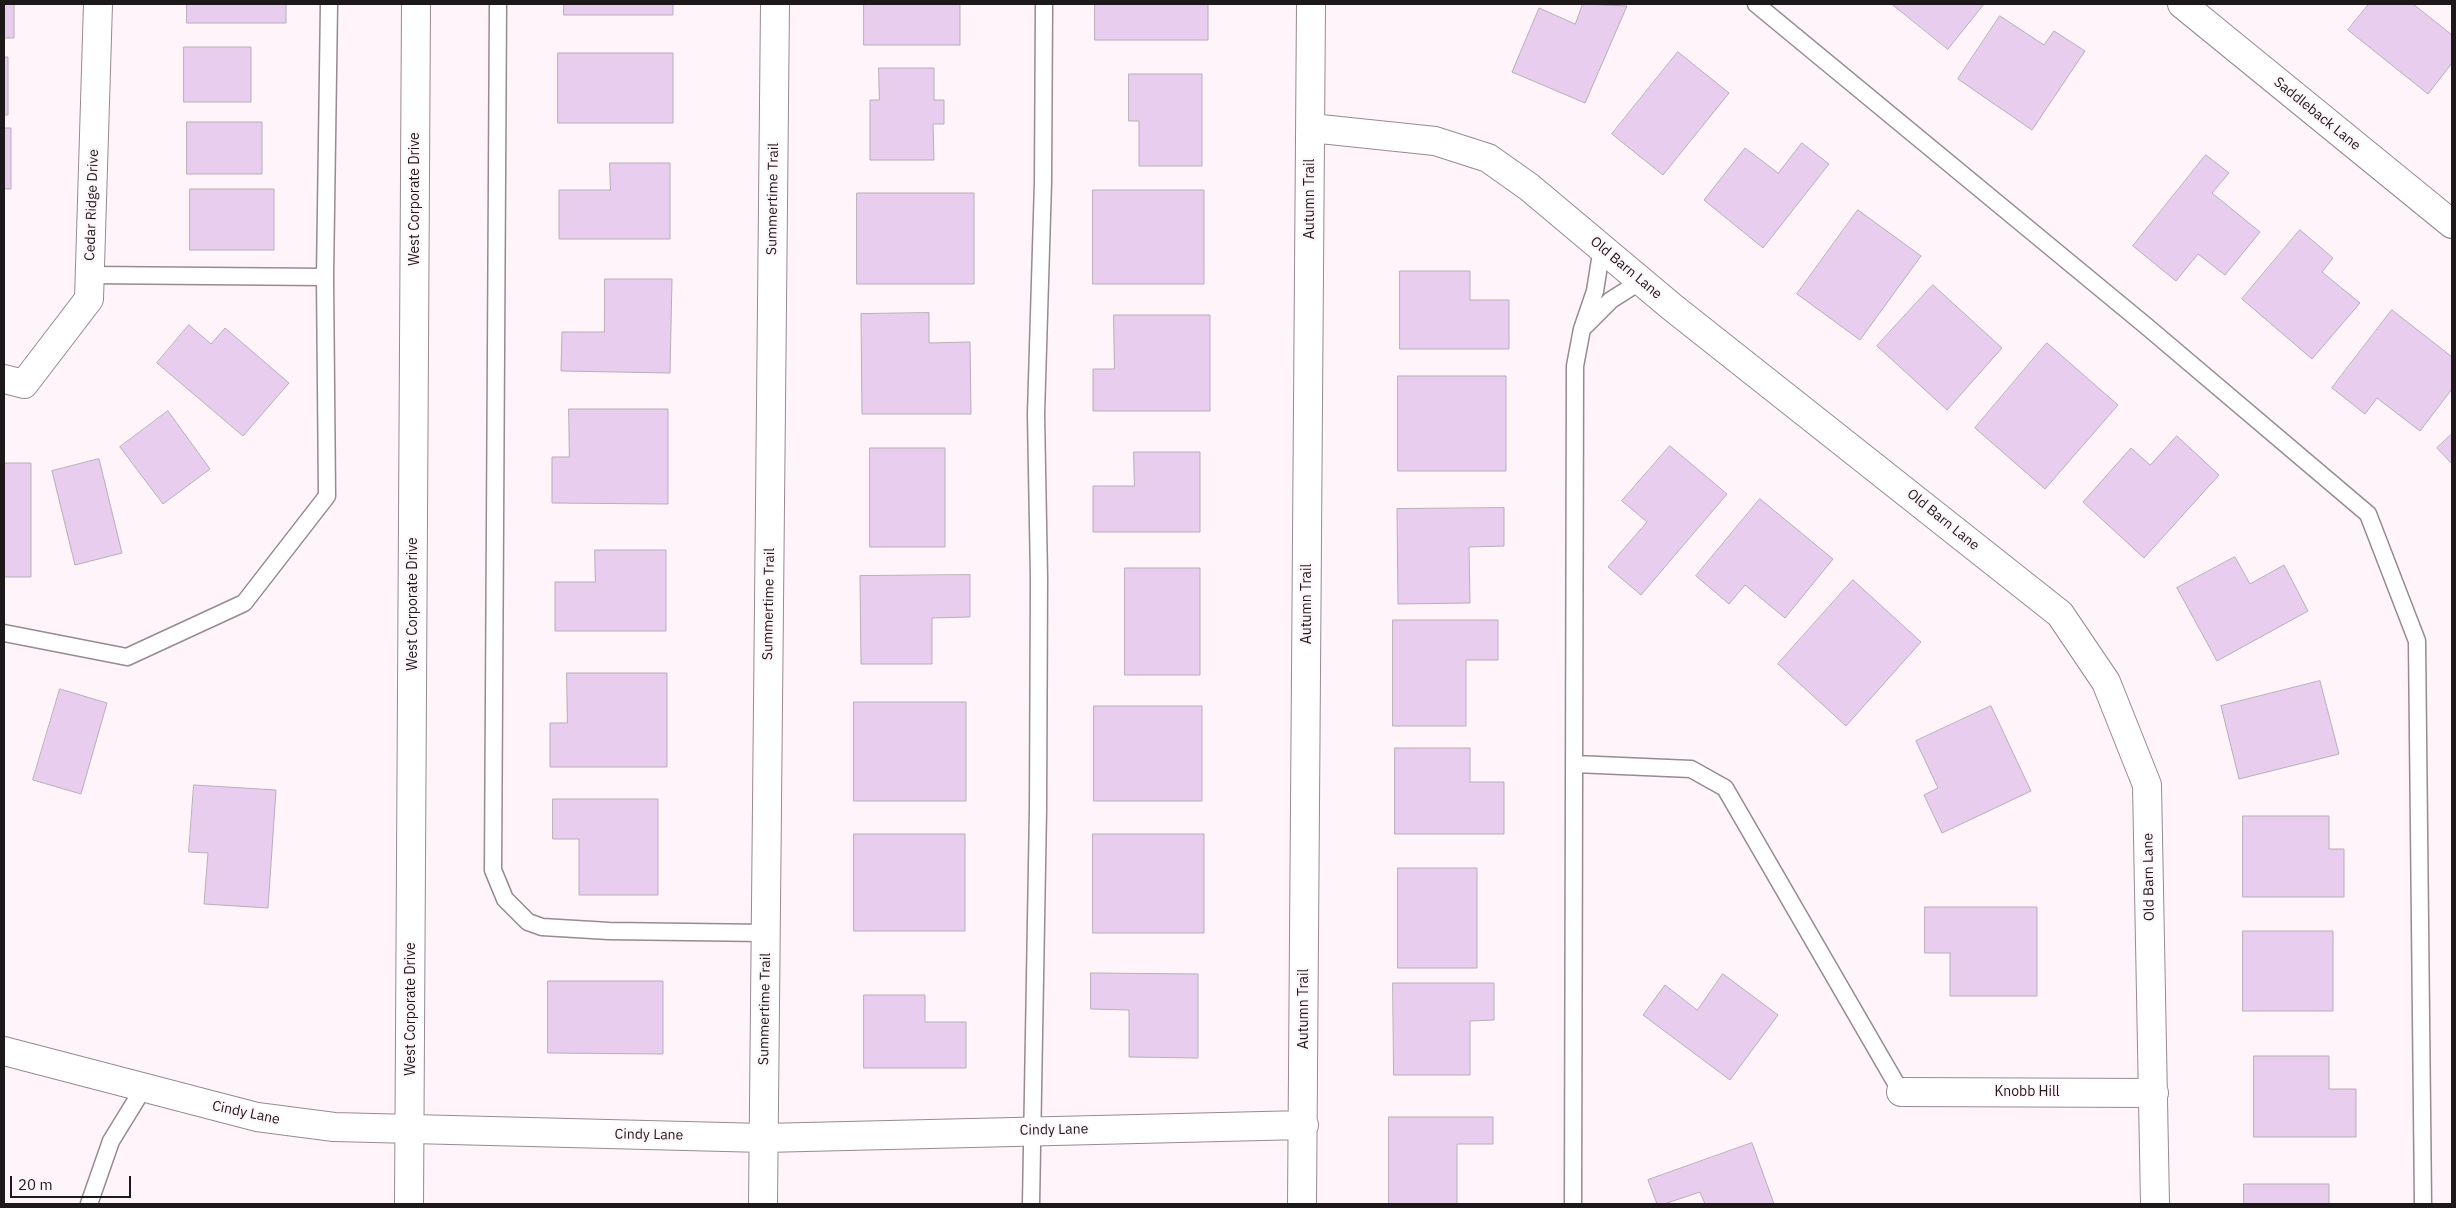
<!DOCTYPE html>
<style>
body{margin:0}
#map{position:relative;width:2456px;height:1208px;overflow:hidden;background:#fef4f9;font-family:"IBM Plex Sans",sans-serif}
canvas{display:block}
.frame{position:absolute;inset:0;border:5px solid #1d191b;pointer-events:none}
.scale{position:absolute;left:10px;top:1176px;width:121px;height:22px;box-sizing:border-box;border:2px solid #1d191b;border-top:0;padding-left:6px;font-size:15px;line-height:18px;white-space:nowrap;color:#1d191b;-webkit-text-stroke:4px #fef4f9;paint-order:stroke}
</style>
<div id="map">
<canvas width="2456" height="1208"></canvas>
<div class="frame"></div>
<div class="scale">20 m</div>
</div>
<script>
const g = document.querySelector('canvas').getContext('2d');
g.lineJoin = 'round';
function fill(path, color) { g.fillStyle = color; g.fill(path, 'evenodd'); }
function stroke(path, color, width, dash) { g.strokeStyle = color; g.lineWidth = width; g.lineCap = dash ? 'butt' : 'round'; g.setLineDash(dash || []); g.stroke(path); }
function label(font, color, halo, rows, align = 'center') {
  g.font = font + ' "IBM Plex Sans",sans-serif'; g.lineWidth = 4; g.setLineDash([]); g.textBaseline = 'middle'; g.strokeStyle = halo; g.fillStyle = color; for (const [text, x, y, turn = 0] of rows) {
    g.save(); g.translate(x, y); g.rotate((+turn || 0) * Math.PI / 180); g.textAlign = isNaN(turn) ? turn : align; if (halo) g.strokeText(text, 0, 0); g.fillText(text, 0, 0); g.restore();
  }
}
const building = new Path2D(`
 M 4,4 L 14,4 L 14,38 L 4,38 Z
 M 187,4 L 286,4 L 286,23 L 187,23 Z
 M 564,4 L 673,4 L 673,15 L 564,15 Z
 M 864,4 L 960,4 L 960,45 L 864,45 Z
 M 1095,4 L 1208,4 L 1208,40 L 1095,40 Z
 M 1583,4 L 1627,6 L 1585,103 L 1512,72 L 1539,8 L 1575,24 Z
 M 1892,4 L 1984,4 L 1948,49 Z
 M 2369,4 L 2413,4 L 2452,35 L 2452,63 L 2428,94 L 2348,30 Z
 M 2000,16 L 2044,45 L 2054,31 L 2085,51 L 2032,130 L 1958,79 Z
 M 184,47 L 251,47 L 251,102 L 184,102 Z
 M 1678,52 L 1729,93 L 1663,175 L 1612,134 Z
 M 558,53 L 673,53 L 673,123 L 558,123 Z
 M 4,57 L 8,57 L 8,115 L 4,115 Z
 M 879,68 L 934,68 L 934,100 L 944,100 L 944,124 L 933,124 L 934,160 L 870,160 L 870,100 L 879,100 Z
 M 1129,74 L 1202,74 L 1202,166 L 1139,166 L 1139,121 L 1129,121 Z
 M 187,122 L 262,122 L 262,174 L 187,174 Z
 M 4,128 L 11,128 L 11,189 L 4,189 Z
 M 1802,143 L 1829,164 L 1763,248 L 1704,200 L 1745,148 L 1778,173 Z
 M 2206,155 L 2229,173 L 2212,193 L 2260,232 L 2225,275 L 2198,254 L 2176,281 L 2133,246 Z
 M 610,163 L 670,163 L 670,239 L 559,239 L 559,190 L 610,190 Z
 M 190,189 L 274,189 L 274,250 L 190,250 Z
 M 1093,190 L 1204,190 L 1204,284 L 1093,284 Z
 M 857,193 L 974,193 L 974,284 L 857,284 Z
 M 1858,210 L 1921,256 L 1860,340 L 1797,294 Z
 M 2300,230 L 2333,258 L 2322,272 L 2360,303 L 2312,359 L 2242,299 Z
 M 1400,271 L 1470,271 L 1470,300 L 1509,300 L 1509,349 L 1400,349 Z
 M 605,279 L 672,279 L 670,373 L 561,371 L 562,332 L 604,332 Z
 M 1933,285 L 2002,348 L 1947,410 L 1877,346 Z
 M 2392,310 L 2452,357 L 2452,389 L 2420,431 L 2377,398 L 2365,414 L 2332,388 Z
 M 929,313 L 929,343 L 970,342 L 971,414 L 862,414 L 861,314 Z
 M 1114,315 L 1210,315 L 1210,411 L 1093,411 L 1093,369 L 1114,369 Z
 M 189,325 L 211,344 L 225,328 L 289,383 L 243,436 L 157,363 Z
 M 2047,343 L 2118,405 L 2045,489 L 1975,428 Z
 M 1398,376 L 1506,376 L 1506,471 L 1398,471 Z
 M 569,409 L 668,409 L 668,504 L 552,503 L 552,457 L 569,457 Z
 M 168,411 L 210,469 L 163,504 L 120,447 Z
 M 2452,434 L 2452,464 L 2437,448 Z
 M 2177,436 L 2219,475 L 2144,558 L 2083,502 L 2131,448 L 2150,465 Z
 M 1670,446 L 1727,494 L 1641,595 L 1608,567 L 1647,522 L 1622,501 Z
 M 870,448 L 945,448 L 945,547 L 870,547 Z
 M 1134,452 L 1200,452 L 1200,532 L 1093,532 L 1093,486 L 1134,486 Z
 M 99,459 L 122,553 L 75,565 L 52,471 Z
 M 4,463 L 31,463 L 31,577 L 4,577 Z
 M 1760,499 L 1833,559 L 1785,618 L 1745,585 L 1729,604 L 1696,576 Z
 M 1504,508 L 1504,546 L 1469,547 L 1470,603 L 1398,604 L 1397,509 Z
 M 595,550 L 666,550 L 666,631 L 555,631 L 555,582 L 595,582 Z
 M 2235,557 L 2250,584 L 2284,565 L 2308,611 L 2217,661 L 2177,588 Z
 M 1125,568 L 1200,568 L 1200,675 L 1125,675 Z
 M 970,575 L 970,617 L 932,618 L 932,664 L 861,664 L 860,576 Z
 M 1853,580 L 1921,642 L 1846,726 L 1778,664 Z
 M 1393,620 L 1498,620 L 1498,660 L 1466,660 L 1466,726 L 1393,726 Z
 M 567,673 L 667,673 L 667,767 L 550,767 L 550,723 L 567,723 Z
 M 2320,681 L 2339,754 L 2239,779 L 2221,706 Z
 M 60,689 L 107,703 L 81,794 L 33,780 Z
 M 854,702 L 966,702 L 966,801 L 854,801 Z
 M 1094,706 L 1202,706 L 1202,801 L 1094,801 Z
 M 1991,706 L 2031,791 L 1942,833 L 1924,795 L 1938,788 L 1916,741 Z
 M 1395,748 L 1470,748 L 1470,782 L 1504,782 L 1504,834 L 1395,834 Z
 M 194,785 L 276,790 L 268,908 L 204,904 L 208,853 L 189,852 Z
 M 553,799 L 658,799 L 658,895 L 579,895 L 579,839 L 553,839 Z
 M 2243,816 L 2329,816 L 2329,849 L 2344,849 L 2344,897 L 2243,897 Z
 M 854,834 L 965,834 L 965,931 L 854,931 Z
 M 1093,834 L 1204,834 L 1204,933 L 1093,933 Z
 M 1398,868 L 1477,868 L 1477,968 L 1398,968 Z
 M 1925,907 L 2037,907 L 2037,996 L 1950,996 L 1950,953 L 1925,953 Z
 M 2243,931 L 2333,931 L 2333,1011 L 2243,1011 Z
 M 1091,973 L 1198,974 L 1198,1058 L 1129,1057 L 1129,1010 L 1091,1009 Z
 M 1723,974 L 1778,1015 L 1730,1080 L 1643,1015 L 1665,985 L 1697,1010 Z
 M 548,981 L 663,981 L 663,1054 L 548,1053 Z
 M 1393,983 L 1494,983 L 1494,1020 L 1470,1021 L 1470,1075 L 1394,1075 Z
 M 864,995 L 925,995 L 925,1022 L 966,1022 L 966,1068 L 864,1068 Z
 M 2254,1056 L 2329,1056 L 2329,1089 L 2356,1089 L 2356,1137 L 2254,1137 Z
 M 1389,1117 L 1493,1117 L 1493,1144 L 1457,1144 L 1457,1204 L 1389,1204 Z
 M 1752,1143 L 1774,1204 L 1705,1204 L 1700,1192 L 1664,1204 L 1657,1204 L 1648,1180 Z
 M 2244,1184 L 2329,1184 L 2329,1204 L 2244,1204 Z`);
const service = new Path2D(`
 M 498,4 L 493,870 L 505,899 L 528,922 L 542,927 L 609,931 L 766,933
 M 1756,4 L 2145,325 L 2368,514 L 2417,641 L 2423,1204
 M 89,275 L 325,277 L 329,4
 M 1585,326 L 1611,300 L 1641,281
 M 4,633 L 127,657 L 244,603 L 327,496 L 325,277
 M 1575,764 L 1691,769 L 1725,788 L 1901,1092
 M 89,1204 L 111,1141 L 143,1089
 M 1031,1204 L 1038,809 L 1039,578 L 1036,414 L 1043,182 L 1044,4
 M 1573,1204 L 1575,366 L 1582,329 L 1595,291 L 1602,247`);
const minor = new Path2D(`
 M 2182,4 L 2452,224
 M 1311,128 L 1435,141 L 1488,158 L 1529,187 L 1672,307 L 2060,614 L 2106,682 L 2147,785 L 2155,1204
 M 4,379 L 24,384 L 89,299 L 98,4
 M 4,1051 L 257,1117 L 334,1127 L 764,1138 L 1304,1125
 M 1901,1092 L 2154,1093
 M 763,1204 L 775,4
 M 1302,1204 L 1311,4`);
const tertiary = new Path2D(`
 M 409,1204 L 416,4`);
const streetNames = [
 ["Saddleback Lane",2317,114,39],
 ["West Corporate Drive",415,199,-90],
 ["Summertime Trail",773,199,-89],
 ["Autumn Trail",1310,199,-90],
 ["Cedar Ridge Drive",92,205,-88],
 ["Old Barn Lane",1626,268,40],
 ["Old Barn Lane",1943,520,39],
 ["West Corporate Drive",413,604,-90],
 ["Summertime Trail",769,604,-89],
 ["Autumn Trail",1307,604,-90],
 ["Old Barn Lane",2149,877,-91],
 ["West Corporate Drive",411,1009,-90],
 ["Summertime Trail",765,1009,-89],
 ["Autumn Trail",1304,1009,-90],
 ["Knobb Hill",2027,1092],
 ["Cindy Lane",246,1113,12],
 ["Cindy Lane",1054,1130,-1],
 ["Cindy Lane",649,1135,1]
];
fill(building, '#e8cdef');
stroke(building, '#b6afb8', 1);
stroke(service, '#958b90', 19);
stroke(minor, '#958b90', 30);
stroke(tertiary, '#958b90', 30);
stroke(service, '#fff', 16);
stroke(minor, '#fff', 28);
stroke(tertiary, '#fff', 28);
label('14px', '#1d191b', '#fef4f9', streetNames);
</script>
